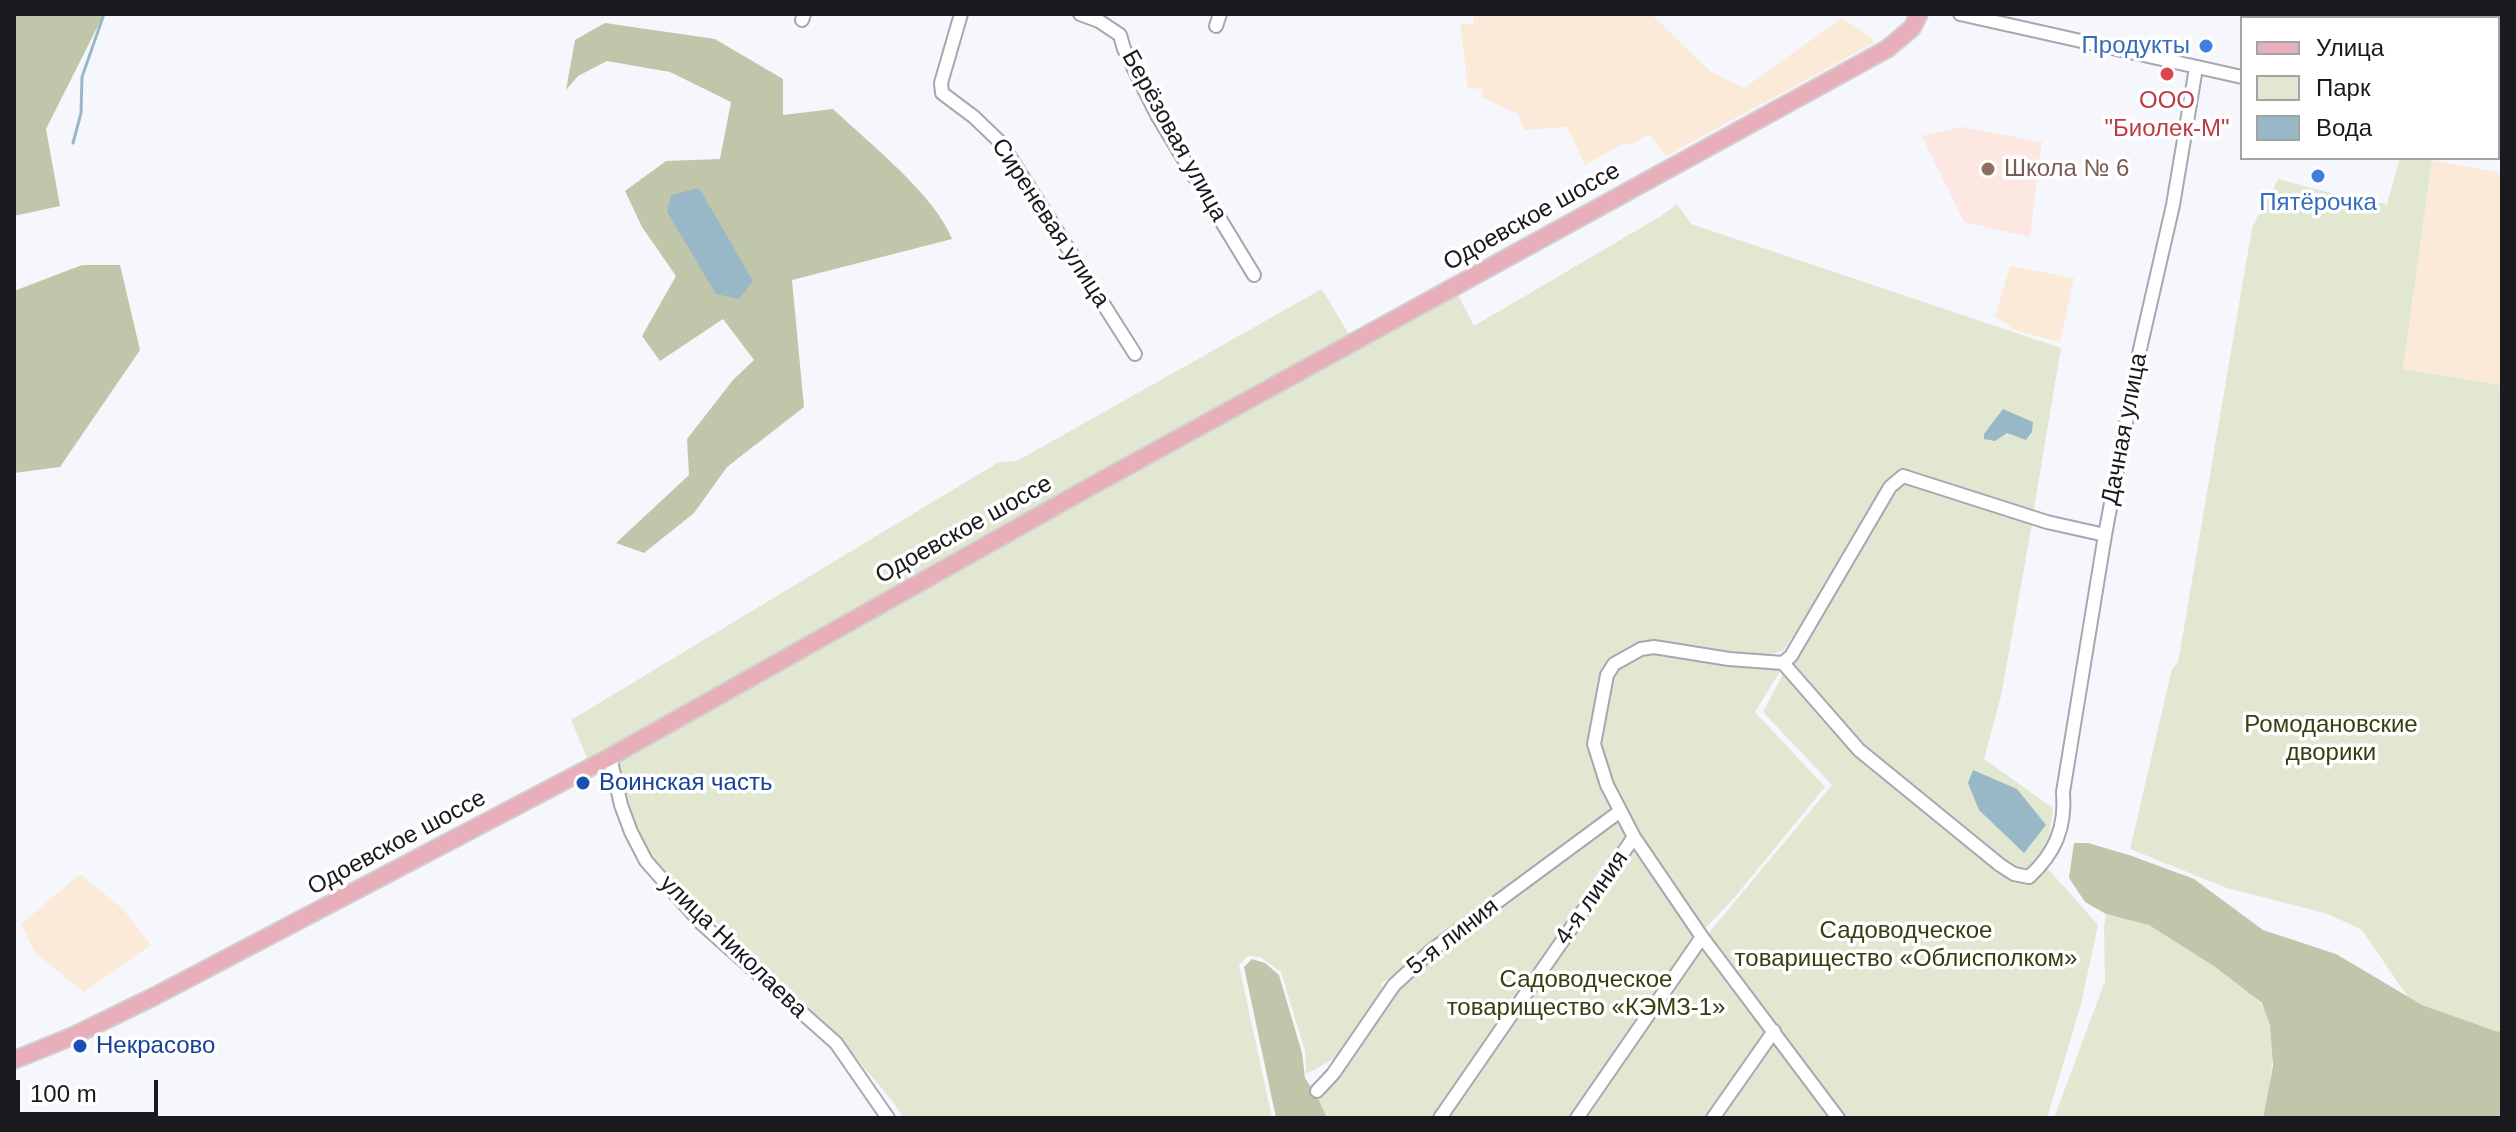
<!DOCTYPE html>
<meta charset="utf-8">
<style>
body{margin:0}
#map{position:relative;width:2516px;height:1132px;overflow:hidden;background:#f6f6fd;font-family:Arial,sans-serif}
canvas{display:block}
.frame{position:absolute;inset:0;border:16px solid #1a1a1e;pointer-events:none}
.legend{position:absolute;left:2240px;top:16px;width:260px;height:144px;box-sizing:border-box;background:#fff;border:2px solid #a3a3a5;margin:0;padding:10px 14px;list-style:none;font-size:24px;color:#1a1a1e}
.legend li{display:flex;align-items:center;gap:16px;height:40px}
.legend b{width:40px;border:2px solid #a3a3a5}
.scale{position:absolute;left:16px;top:1080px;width:142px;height:36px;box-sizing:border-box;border:4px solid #1a1a1e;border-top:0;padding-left:10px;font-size:24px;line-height:28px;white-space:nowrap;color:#1a1a1e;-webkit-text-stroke:6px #fff;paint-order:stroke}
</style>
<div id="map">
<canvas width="2516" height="1132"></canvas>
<div class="frame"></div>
<ul class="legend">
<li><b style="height:10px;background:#e8afba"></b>Улица</li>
<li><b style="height:22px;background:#e2e7d2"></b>Парк</li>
<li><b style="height:22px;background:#99b8c7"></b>Вода</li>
</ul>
<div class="scale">100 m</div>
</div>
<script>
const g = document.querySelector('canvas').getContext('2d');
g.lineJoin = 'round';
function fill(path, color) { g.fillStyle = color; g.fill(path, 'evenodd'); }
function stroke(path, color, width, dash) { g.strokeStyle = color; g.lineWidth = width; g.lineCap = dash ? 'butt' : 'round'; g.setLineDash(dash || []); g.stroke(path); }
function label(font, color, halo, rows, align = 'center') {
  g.font = font + ' Arial,sans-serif'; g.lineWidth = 7; g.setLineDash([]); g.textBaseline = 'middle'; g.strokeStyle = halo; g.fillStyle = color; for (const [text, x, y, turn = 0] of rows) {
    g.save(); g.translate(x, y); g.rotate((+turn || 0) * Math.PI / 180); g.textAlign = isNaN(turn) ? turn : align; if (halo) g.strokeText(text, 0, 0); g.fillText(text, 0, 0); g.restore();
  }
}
const industrial = new Path2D(`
 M 1473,14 L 1651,14 L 1711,72 L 1744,88 L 1842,18 L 1871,37 L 1874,43 L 1666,156 L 1649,134 L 1630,145 L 1624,143 L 1585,165 L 1567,127 L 1524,130 L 1518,114 L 1481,97 L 1483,89 L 1468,88 L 1460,23 L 1474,25 Z
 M 2432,160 L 2502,173 L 2502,385 L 2403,369 Z
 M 2010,266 L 2074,278 L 2060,342 L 2018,331 L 1995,317 Z
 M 80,874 L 123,909 L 151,945 L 84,992 L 35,953 L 21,924 Z`);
const education = new Path2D(`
 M 1962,127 L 2042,142 L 2030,237 L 1964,222 L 1922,136 Z`);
const green = new Path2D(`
 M 2400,158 L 2432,160 L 2403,369 L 2502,385 L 2502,1036 L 2416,1009 L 2362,930 L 2328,914 L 2227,888 L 2130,849 L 2172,669 L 2178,663 L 2252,228 L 2278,179 L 2346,197 L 2387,204 Z
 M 1677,204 L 1691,224 L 2061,348 L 2033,514 L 1899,470 L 1886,485 L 1822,594 L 1783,651 L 1769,655 L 1638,646 L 1603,679 L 1589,750 L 1616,810 L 1381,984 L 1386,991 L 1343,1054 L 1306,1074 L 1305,1051 L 1281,972 L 1260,957 L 1248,956 L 1239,965 L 1272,1118 L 903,1118 L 894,1103 L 839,1038 L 652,862 L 632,831 L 614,747 L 588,760 L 571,720 L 999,462 L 1017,461 L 1322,289 L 1357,348 L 1457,293 L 1474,326 L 1661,216 Z
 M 1911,481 L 2032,524 L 2001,696 L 1984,759 L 2053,808 L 2048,848 L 2037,863 L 2049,870 L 2098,925 L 2081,1004 L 2047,1118 L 1842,1118 L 1706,936 L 1832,785 L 1763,712 L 1786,668 L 1899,482 Z
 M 1648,649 L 1782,668 L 1755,712 L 1825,787 L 1734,898 L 1702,932 L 1633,830 L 1609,780 L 1598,739 L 1616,665 Z
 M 1618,816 L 1835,1118 L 1327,1118 L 1317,1096 L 1397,985 L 1428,955 Z
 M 2106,914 C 2120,918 2136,919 2149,925 C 2167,932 2258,992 2264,1008 C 2279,1043 2271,1082 2263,1118 L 2054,1118 L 2105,981 L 2104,927 Z`);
const forest = new Path2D(`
 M 14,14 L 104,14 L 46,129 L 60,206 L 14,216 Z
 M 2273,14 L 2502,14 L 2502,98 L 2498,98 L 2498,18 L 2313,18 Z
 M 605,23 L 715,39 L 783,79 L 783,115 L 833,109 C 869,143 935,195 952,239 L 792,280 L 804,407 L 727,467 L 694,513 L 644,553 L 616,543 L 689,475 L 687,439 L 733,380 L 754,360 L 723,319 L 660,361 L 642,336 L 676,276 L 642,227 L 625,191 L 666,161 L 720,159 L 731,102 L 670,72 L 607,61 L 578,76 L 566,90 L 575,40 Z
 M 82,265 L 120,265 L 140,350 L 60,467 L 14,473 L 14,291 Z
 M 2074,843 L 2088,843 L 2132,856 L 2194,879 L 2263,930 L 2336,954 L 2422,1005 L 2498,1032 L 2502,1030 L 2502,1118 L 2263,1118 L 2273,1066 L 2270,1025 L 2262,1003 L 2214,966 L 2149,925 L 2106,914 L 2085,902 L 2069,878 Z
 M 1252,959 L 1265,963 L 1279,975 L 1302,1053 L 1305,1078 L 1317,1096 L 1327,1118 L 1276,1118 L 1244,967 Z`);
const water = new Path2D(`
 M 699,188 L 753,281 L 739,299 L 716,294 L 667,212 L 671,195 Z
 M 2003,409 L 2033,422 L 2032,432 L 2026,440 L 2007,433 L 1995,441 L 1984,439 L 1984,434 Z
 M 1973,770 L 2017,789 L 2046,825 L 2024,853 L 1979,810 L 1968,783 Z`);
const stream = new Path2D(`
 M 73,143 L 81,113 L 82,77 L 104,14`);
const minor = new Path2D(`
 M 961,14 L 941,83 L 942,93 L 974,117 L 1001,143 L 1135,354
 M 1080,14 L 1099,21 L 1120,35 L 1124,49 L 1157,115 L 1254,275
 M 1960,14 L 2242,77
 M 802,20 L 804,14
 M 1216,26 L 1220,14
 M 2498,127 L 2502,128
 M 1783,663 L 1859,750 L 2000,865 L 2014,874 L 2029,877 C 2055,853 2066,828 2063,792 L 2105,535 L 2140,349 L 2173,205 L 2196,68
 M 610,757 L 621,805 L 631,832 L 646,861 L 701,923 L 836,1043 L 888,1118
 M 1317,1091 L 1333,1074 L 1394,985 L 1432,950 L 1619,812
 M 1440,1118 L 1634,837
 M 1577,1118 L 1702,937
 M 1713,1118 L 1774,1031
 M 1838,1118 L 1702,937 L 1634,837 L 1607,785 L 1594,744 L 1607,675 L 1614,664 L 1641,649 L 1654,647 L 1729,659 L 1783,663 L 1791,656 L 1890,487 L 1903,476 L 2047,522 L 2105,535`);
const major = new Path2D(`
 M 14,1060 L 73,1036 L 155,996 L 610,757 L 1088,488 L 1887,49 L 1912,28 L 1919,14`);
const markers = [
 [2206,46,8,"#3f7fe0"],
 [2167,74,8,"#e0444e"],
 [1988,169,8,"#8d6e63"],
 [2318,176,8,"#3f7fe0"],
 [583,783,8,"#1a4fb4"],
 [80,1046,8,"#1a4fb4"]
];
const shopNames = [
 ["Продукты",2190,46],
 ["Пятёрочка",2318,203,"center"]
];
const healthNames = [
 ["ООО",2167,101],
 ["\"Биолек-М\"",2167,129]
];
const streetNames = [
 ["Берёзовая улица",1174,136,61],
 ["Одоевское шоссе",1532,217,-29],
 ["Сиреневая улица",1050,223,57],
 ["Дачная улица",2125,429,-79],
 ["Одоевское шоссе",964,530,-29],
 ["Одоевское шоссе",397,843,-28],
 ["4-я линия",1592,898,-55],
 ["5-я линия",1453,937,-38],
 ["улица Николаева",733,947,44]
];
const educationNames = [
 ["Школа № 6",2004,169]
];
const parkNames = [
 ["Ромодановские",2331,725],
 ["дворики",2331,753],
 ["Садоводческое",1906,931],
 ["товарищество «Облисполком»",1906,959],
 ["Садоводческое",1586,980],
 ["товарищество «КЭМЗ-1»",1586,1008]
];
const transitNames = [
 ["Воинская часть",599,783],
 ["Некрасово",96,1046]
];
fill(industrial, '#fbead8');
fill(education, '#fce8e1');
fill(green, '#e2e7d2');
fill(forest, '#bfc6a9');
fill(water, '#99b8c7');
stroke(stream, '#99b8c7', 3);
stroke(minor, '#a7a7b2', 16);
stroke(major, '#d1d1d2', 20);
stroke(minor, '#fff', 12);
stroke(major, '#e8afba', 16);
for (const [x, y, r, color] of markers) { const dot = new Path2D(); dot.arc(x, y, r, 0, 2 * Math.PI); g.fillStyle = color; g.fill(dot); stroke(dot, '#fff', 3); }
label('24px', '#366cbe', '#fff', shopNames, 'right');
label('24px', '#be3a42', '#fff', healthNames);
label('24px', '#1a1a1e', '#fff', streetNames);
label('24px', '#785e54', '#fff', educationNames, 'left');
label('24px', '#363f0e', '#fff', parkNames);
label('24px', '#164399', '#fff', transitNames, 'left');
</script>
